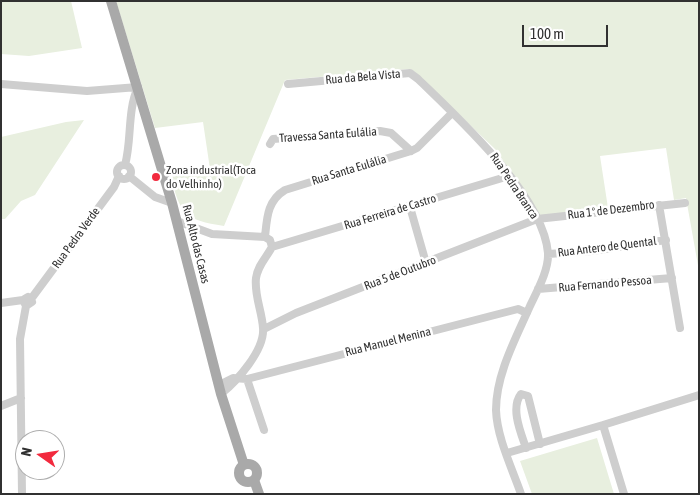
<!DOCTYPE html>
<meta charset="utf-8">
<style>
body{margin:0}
#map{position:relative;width:700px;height:495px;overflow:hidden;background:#fff;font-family:"Asap Condensed",sans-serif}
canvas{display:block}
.frame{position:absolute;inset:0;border:2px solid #313131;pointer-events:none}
.north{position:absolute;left:15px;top:430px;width:50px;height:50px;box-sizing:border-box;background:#fff;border:1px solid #adadad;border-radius:50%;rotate:283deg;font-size:14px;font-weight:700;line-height:20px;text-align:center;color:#313131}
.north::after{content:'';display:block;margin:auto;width:18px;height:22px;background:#f22a3e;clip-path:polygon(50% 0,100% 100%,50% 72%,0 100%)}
.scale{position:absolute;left:522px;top:25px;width:86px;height:22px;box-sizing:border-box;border:2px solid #313131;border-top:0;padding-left:6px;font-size:15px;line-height:18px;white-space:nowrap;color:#313131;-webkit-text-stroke:4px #fff;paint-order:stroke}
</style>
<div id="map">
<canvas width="700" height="495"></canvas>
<div class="frame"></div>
<div class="north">N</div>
<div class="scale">100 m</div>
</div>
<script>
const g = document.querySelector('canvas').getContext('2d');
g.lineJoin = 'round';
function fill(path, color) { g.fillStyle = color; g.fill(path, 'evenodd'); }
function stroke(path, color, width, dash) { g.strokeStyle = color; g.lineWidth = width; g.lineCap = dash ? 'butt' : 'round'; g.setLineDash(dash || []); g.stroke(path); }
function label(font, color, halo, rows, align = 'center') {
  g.font = font + ' "Asap Condensed",sans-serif'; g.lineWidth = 5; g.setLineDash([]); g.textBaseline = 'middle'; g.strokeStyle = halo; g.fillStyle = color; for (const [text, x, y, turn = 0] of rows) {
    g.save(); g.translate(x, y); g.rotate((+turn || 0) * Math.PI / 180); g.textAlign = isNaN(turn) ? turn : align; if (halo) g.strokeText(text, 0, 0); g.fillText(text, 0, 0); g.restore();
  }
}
const green = new Path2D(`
 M 1,1 L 71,1 L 82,48 L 29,56 L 1,54 Z
 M 116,1 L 699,1 L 699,271 L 686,198 L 674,200 L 666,148 L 600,156 L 608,208 L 540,216 L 496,150 L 415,72 L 410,69 L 285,80 L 224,226 C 185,220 180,214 171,177 L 210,169 L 203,122 L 155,128 Z
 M 84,120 L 35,195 L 21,201 L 5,219 L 1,219 L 1,137 L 66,122 Z
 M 597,438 L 614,494 L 532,494 L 520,461 Z`);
const minor = new Path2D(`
 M 1,84 L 87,91 L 138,87 C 127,111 132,140 125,165
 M 288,84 L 410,73 L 418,79 C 458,118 543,195 548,253 C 549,270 537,291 530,306 C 516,338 496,374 496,410 C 497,438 512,468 521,494
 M 270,144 L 273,139 L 380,131 L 391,133 L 411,151
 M117 172a7 7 0 1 1 14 0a7 7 0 1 1-14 0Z
 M 129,176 L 155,197 L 172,203
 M 659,205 L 680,328
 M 410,207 L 426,263
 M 177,221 L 212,234 L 265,237 L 270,240 L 272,247 C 266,258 258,265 256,278 C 254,295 262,311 263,328 C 265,350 237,381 221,394
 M 265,237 C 267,218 267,201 285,190 L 411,151 L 417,148 L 452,113
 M 272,247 L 509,176
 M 548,254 L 592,251 L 666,240
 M 538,289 L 672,278
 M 31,299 L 114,187 L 119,176
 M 1,303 L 23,300 L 28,297 L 32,302 L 26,306 L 23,300
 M 264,329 L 296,313 L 537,219 L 685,203
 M 247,379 L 264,430
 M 219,385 L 233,378 L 247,379 L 518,309 L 527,313
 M 1,406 L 21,398
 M 526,448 C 521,433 510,408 521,394 L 528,396 L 540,444
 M 507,453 L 603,425
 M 22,494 L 20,339 L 26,306
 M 624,494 L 603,425 L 699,395`);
const major = new Path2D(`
 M 111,1 L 172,203 L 221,394 L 244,465
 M239 473a9 9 0 1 1 18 0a9 9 0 1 1-18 0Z
 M 254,480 L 259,494`);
const markers = [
 [156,177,5,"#f22a3e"]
];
const streetNames = [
 ["Rua da Bela Vista",363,77,-5],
 ["Travessa Santa Eulália",328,135,-4],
 ["Rua Santa Eulália",349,170,-17],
 ["Rua Pedra Branca",514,186,56],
 ["Rua 1º de Dezembro",611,210,-7],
 ["Rua Ferreira de Castro",390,212,-17],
 ["Rua Pedra Verde",76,238,-54],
 ["Rua Alto das Casas",196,244,76],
 ["Rua Antero de Quental",607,247,-7],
 ["Rua 5 de Outubro",400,273,-21],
 ["Rua Fernando Pessoa",605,284,-5],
 ["Rua Manuel Menina",388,342,-14]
];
const poiNames = [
 ["Zona industrial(Toca",166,170],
 ["do Velhinho)",166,184]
];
fill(green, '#e8efdf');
stroke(minor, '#cecece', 8);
stroke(major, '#a9a9a9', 10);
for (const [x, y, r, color] of markers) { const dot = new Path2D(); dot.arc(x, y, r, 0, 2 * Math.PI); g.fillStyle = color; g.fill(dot); stroke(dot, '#fff', 2); }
label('12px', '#313131', '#fff', streetNames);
label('12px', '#313131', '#fff', poiNames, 'left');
</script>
